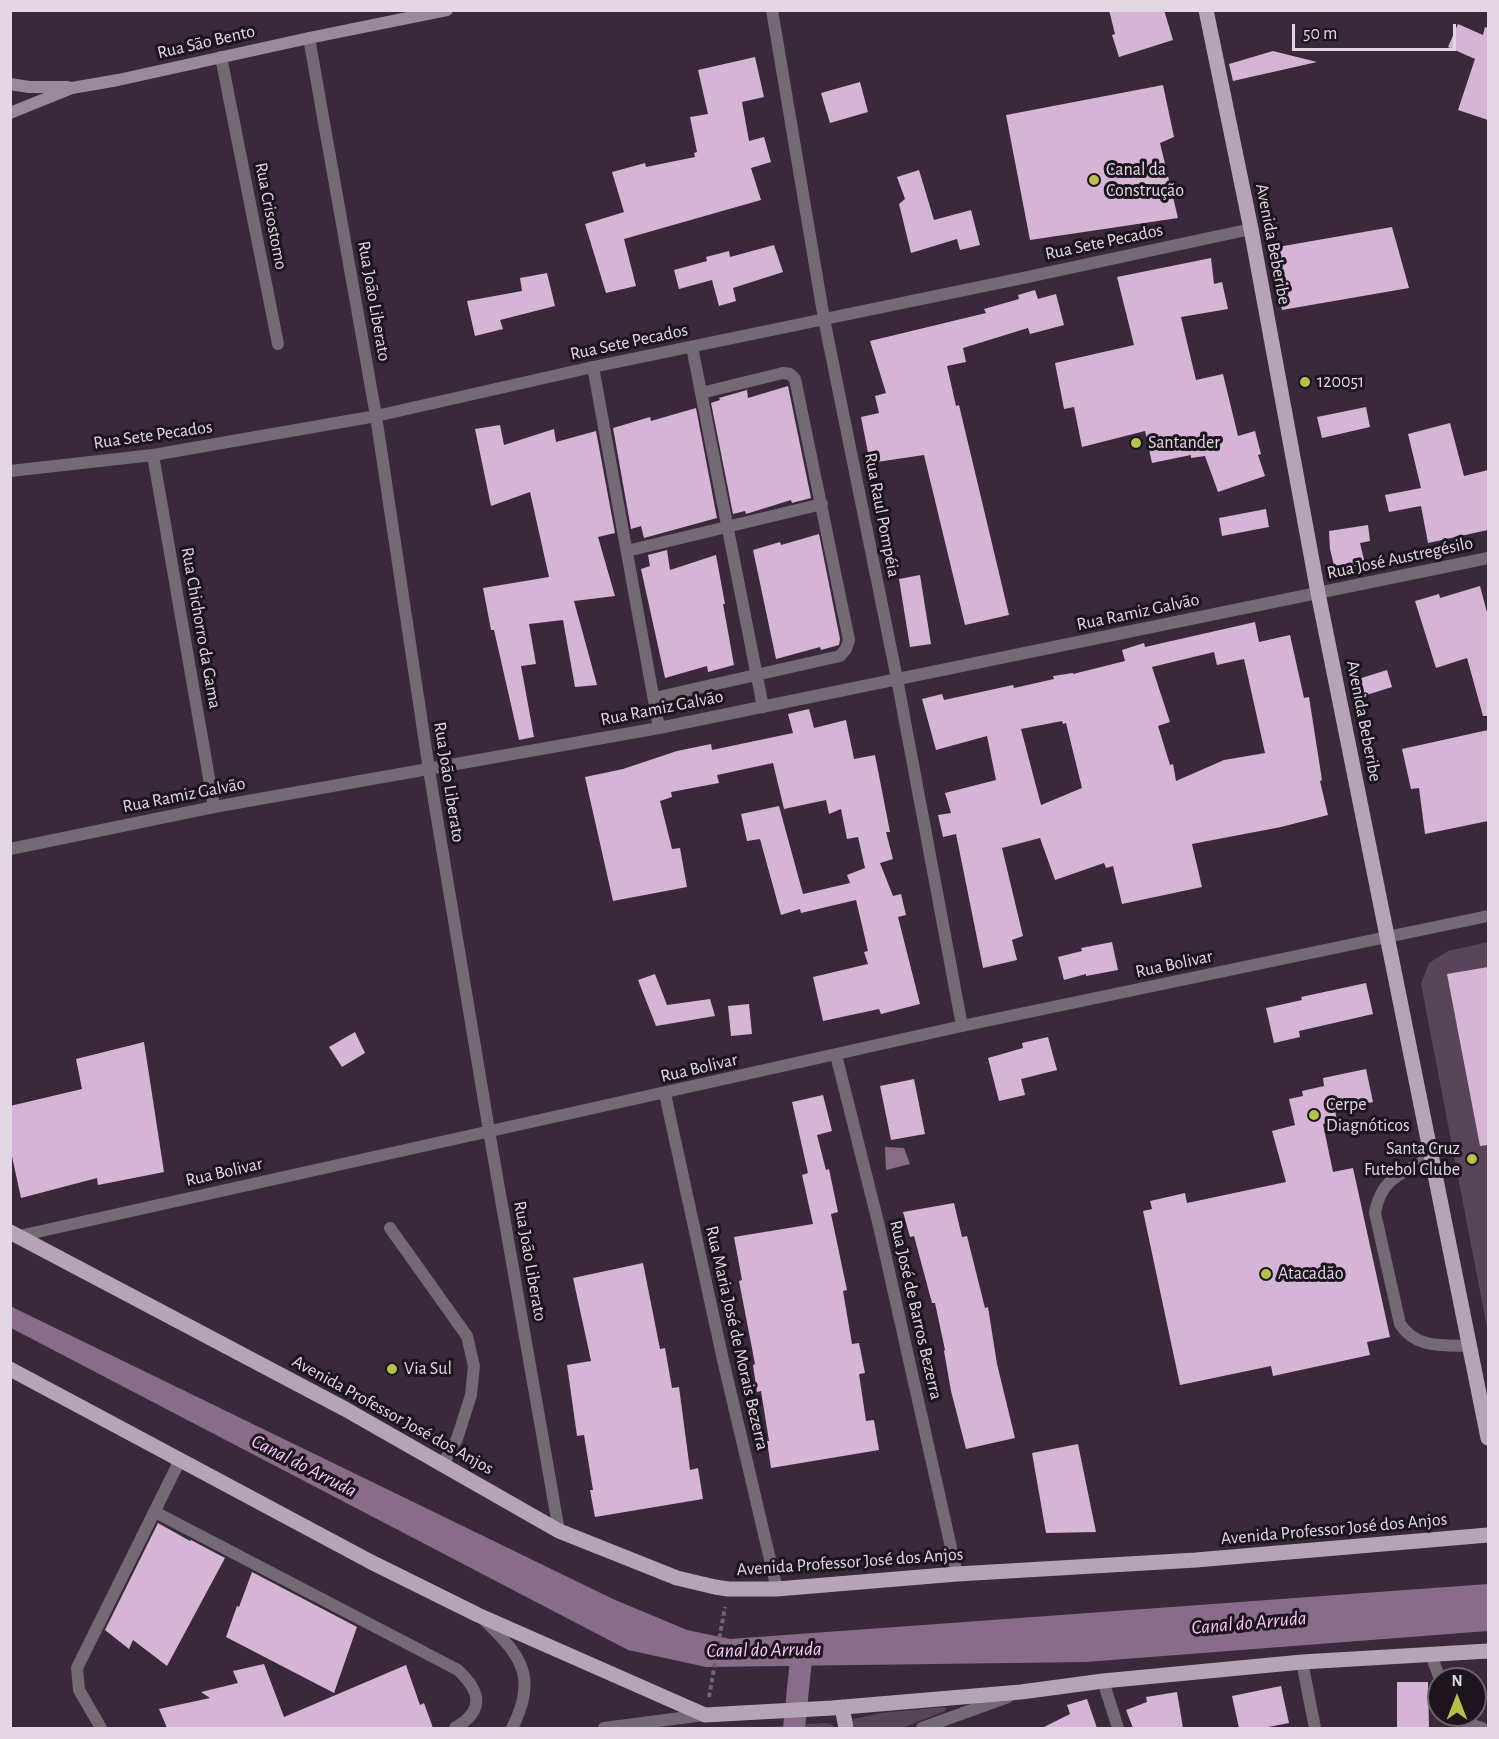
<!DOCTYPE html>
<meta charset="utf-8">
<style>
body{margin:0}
#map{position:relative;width:1499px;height:1739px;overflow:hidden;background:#3a293a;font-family:"Alegreya Sans",sans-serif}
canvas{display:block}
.frame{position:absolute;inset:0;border:12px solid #e2d7e3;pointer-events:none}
.north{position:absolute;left:1427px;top:1667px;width:60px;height:60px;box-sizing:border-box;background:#1c151d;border:2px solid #6b636c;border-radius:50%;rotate:0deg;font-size:16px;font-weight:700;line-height:24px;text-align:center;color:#e2d7e3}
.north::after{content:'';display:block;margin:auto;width:21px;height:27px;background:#b5c24a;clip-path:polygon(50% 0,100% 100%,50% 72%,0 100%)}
.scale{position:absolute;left:1292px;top:24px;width:164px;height:27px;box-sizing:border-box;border:3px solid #e2d7e3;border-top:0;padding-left:8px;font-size:18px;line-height:21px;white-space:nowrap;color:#e2d7e3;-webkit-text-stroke:4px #1c151d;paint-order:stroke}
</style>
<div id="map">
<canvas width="1499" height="1739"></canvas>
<div class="frame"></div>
<div class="north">N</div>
<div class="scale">50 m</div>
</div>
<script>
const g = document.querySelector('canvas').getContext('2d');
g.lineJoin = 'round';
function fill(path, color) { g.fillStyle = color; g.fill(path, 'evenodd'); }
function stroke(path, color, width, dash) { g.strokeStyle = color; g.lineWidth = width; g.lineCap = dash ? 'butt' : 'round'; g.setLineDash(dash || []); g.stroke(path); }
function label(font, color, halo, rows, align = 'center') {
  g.font = font + ' "Alegreya Sans",sans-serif'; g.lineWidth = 6; g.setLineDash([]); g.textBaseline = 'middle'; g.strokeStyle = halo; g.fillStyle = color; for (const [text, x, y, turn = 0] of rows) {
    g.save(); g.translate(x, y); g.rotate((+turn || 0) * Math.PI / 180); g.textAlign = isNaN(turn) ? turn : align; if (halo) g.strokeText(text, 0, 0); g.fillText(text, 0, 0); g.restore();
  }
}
const green = new Path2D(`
 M 1488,942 L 1488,1333 L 1421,984 L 1429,963 L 1448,951 Z
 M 943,1707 L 946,1708 L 945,1711 L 902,1728 L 855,1728 L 850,1720 L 881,1713 Z
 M 825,1723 L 831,1724 L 836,1728 L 753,1728 Z`);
const water = new Path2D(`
 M 885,1147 L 904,1148 L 910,1164 L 886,1170 Z
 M 10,1306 L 613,1599 L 687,1630 L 730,1639 L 1488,1584 L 1488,1631 L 1086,1662 L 706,1667 L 628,1650 L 11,1328 Z`);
const canal = new Path2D(`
 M 794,1728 L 802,1650`);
const building = new Path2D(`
 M 1109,10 L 1164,10 L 1173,40 L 1119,57 L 1112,35 L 1115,34 Z
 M 1458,24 L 1483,35 L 1485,27 L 1488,28 L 1488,120 L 1458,110 L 1475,59 L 1448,47 Z
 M 1273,51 L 1317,62 L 1233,81 L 1229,64 Z
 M 755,57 L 764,97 L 742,102 L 749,141 L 764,137 L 771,162 L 751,168 L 761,200 L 624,239 L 636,286 L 606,293 L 585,224 L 624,212 L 612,172 L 645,163 L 646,167 L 695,157 L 694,153 L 697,152 L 690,117 L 708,114 L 698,70 Z
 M 860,82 L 868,112 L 830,123 L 821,93 Z
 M 1163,85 L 1174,137 L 1160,143 L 1178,218 L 1030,240 L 1006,115 Z
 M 919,170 L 934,220 L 971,210 L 980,245 L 960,250 L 957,239 L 911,253 L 899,204 L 905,199 L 897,177 Z
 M 1392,227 L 1409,288 L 1282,310 L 1272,248 Z
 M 774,245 L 783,272 L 733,288 L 736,301 L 719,306 L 712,280 L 679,289 L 674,270 L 707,261 L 706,257 L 729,251 L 730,257 Z
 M 1211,258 L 1214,284 L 1222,282 L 1228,309 L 1181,317 L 1196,380 L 1223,374 L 1238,436 L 1255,431 L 1261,454 L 1258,455 L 1265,476 L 1218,492 L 1205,456 L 1191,458 L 1191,455 L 1152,463 L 1145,431 L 1082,447 L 1074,407 L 1064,409 L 1055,363 L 1134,345 L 1117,277 Z
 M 547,273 L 555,306 L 500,320 L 503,329 L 475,336 L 467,301 L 522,291 L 520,278 Z
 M 1035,290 L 1038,299 L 1056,294 L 1064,325 L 1030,334 L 1028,328 L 963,348 L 966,362 L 947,366 L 956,406 L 959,405 L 1009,615 L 965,625 L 924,455 L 870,463 L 861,417 L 879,413 L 875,396 L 886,393 L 870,341 L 986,313 L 984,309 L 1019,299 L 1018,295 Z
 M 788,386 L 811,498 L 792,503 L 791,500 L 746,514 L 745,511 L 733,514 L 711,403 L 720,400 L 719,398 L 747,390 L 748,398 Z
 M 1366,407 L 1370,427 L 1322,438 L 1317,417 Z
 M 696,408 L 717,518 L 644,538 L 641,526 L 631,529 L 613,428 L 650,417 L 651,421 Z
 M 1450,423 L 1464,476 L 1488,470 L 1488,530 L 1428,543 L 1421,506 L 1389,512 L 1385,495 L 1421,488 L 1408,434 Z
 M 500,425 L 504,445 L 554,429 L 556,442 L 596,431 L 615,533 L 598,537 L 615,596 L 574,601 L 597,685 L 575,687 L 563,620 L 529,624 L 536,664 L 521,666 L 534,737 L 519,740 L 494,630 L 491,630 L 483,588 L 549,577 L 530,492 L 491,506 L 475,429 Z
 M 1266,509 L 1269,527 L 1222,536 L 1219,518 Z
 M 1368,525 L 1370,541 L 1360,543 L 1365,564 L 1335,570 L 1330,549 L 1329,531 Z
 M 819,534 L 840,639 L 839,645 L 821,650 L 820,647 L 776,659 L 753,550 L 780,542 L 781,545 Z
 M 667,550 L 670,570 L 716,555 L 725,604 L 723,604 L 734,665 L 708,672 L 707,666 L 665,678 L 641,569 L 650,566 L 648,555 Z
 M 920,575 L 931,644 L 910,647 L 899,579 Z
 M 1480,586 L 1488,616 L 1488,716 L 1483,716 L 1467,658 L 1436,668 L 1415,601 L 1439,594 L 1440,598 Z
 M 1255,622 L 1259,642 L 1290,635 L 1304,698 L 1309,697 L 1322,780 L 1320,781 L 1328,815 L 1281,827 L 1192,844 L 1202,887 L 1122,904 L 1113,866 L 1106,868 L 1104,863 L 1055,880 L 1040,838 L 1002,848 L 1023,936 L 1012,940 L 1017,960 L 983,968 L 956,834 L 943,837 L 938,815 L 951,813 L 945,793 L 996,780 L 987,736 L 936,750 L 922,699 L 942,694 L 944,700 L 1013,685 L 1014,688 L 1054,679 L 1053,676 L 1073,673 L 1073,674 L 1125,661 L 1122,650 L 1144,643 L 1145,647 ZM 1214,652 L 1217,665 L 1244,659 L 1265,753 L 1224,760 L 1176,781 L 1173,764 L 1170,765 L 1158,726 L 1170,722 L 1152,667 ZM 1062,721 L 1063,724 L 1066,723 L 1082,788 L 1041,805 L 1021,729 Z
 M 1387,670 L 1392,687 L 1357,698 L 1352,681 Z
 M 809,709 L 814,728 L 846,720 L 854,759 L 875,755 L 890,832 L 886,832 L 893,859 L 880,863 L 893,896 L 901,894 L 906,915 L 898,917 L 920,1004 L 881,1014 L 879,1009 L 823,1021 L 813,977 L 868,964 L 864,952 L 868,951 L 856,900 L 801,913 L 800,909 L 781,915 L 760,839 L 747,841 L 741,814 L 779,806 L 803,894 L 850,883 L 847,875 L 865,868 L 858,837 L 847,839 L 841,809 L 829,814 L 826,800 L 784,809 L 773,763 L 717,775 L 719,783 L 671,792 L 672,797 L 660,801 L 672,849 L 680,848 L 687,887 L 613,901 L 585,777 L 623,769 L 677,751 L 711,744 L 712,750 L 793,733 L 788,714 Z
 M 1488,730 L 1488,821 L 1425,834 L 1419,788 L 1411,789 L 1402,749 Z
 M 1112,942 L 1118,970 L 1086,976 L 1086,974 L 1064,980 L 1058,957 L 1082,951 L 1081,948 Z
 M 1488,967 L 1488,1145 L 1480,1146 L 1447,974 Z
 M 655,974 L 667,1005 L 710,999 L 715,1016 L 656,1026 L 638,980 Z
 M 1366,983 L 1373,1014 L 1299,1031 L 1300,1037 L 1274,1043 L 1266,1008 L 1302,1000 L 1301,997 Z
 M 749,1004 L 752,1034 L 731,1036 L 728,1006 Z
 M 355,1032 L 365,1053 L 342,1067 L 329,1047 Z
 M 1048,1037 L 1057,1070 L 1021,1079 L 1025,1095 L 999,1101 L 988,1058 L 1023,1048 L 1022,1043 Z
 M 144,1042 L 164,1172 L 98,1185 L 97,1178 L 21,1198 L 10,1147 L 10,1106 L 82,1089 L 76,1059 Z
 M 1366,1069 L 1373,1102 L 1335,1110 L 1337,1121 L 1323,1124 L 1333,1172 L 1353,1168 L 1390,1337 L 1367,1342 L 1370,1355 L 1273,1376 L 1271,1366 L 1180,1385 L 1143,1211 L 1152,1209 L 1150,1201 L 1185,1193 L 1187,1203 L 1286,1182 L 1272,1131 L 1295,1125 L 1289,1099 L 1303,1096 L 1302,1091 L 1324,1086 L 1323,1078 Z
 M 914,1079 L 925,1134 L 891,1140 L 880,1086 Z
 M 823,1095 L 832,1131 L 817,1135 L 826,1170 L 829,1169 L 838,1212 L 831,1214 L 847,1290 L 843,1291 L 852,1344 L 859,1343 L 865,1373 L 859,1374 L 866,1421 L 874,1420 L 879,1450 L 771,1468 L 767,1441 L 769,1441 L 761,1391 L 757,1392 L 753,1365 L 755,1364 L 739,1281 L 742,1280 L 734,1237 L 813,1224 L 802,1175 L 808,1173 L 792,1102 Z
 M 954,1203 L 962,1237 L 967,1236 L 985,1308 L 988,1307 L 997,1364 L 1015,1438 L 966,1449 L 951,1391 L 944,1351 L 945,1350 L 935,1303 L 932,1303 L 914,1236 L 910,1237 L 903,1212 Z
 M 643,1263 L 660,1349 L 665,1348 L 672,1388 L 679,1387 L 690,1470 L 698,1468 L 703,1499 L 595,1517 L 590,1490 L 593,1490 L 584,1435 L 577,1436 L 567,1365 L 591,1361 L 573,1278 Z
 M 1078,1444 L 1096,1532 L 1046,1533 L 1032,1453 Z
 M 158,1523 L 190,1541 L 191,1540 L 225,1558 L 167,1666 L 133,1640 L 129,1649 L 105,1630 Z
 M 252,1572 L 357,1627 L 334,1693 L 226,1637 L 237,1606 L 239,1607 Z
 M 264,1664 L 284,1717 L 406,1665 L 420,1705 L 424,1703 L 433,1728 L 167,1728 L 159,1709 L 210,1698 L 201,1692 L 238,1683 L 233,1671 Z
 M 1397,1682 L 1428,1682 L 1429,1728 L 1397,1728 Z
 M 1281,1686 L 1289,1723 L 1263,1728 L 1239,1728 L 1232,1696 Z
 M 1177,1692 L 1183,1728 L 1133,1728 L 1126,1710 L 1147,1702 L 1146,1697 Z
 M 1087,1699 L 1097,1728 L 1042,1728 L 1070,1714 L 1067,1705 Z`);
const path = new Path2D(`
 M 709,1697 L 725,1607`);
const service = new Path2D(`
 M 692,347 L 763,707
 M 593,367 L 659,728
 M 627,551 L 822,504
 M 654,698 L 840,656 L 846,649 L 849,640 L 795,379 L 790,374 L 783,373 L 701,393
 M 1432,1157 C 1403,1173 1381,1177 1375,1213 L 1400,1324 C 1416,1349 1443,1345 1470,1346
 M 390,1228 L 467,1336 L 474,1366 L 471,1395 L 457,1439 L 443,1464
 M 1431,1655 L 1440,1679
 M 1458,1715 L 1466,1723 L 1482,1728`);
const minor = new Path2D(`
 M 772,10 L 824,319 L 897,679 L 962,1026
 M 309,38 L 376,416 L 429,770 L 489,1131 L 559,1531
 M 221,57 L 278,344
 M 153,455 L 214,807
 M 10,471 L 153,455 L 376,416 L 593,367 L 1027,277 L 1251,229
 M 10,849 L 214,807 L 659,728 L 1488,558
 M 836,1055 L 878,1222 L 957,1574
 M 665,1094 L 723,1360 L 777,1589
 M 19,1236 L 962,1026 L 1387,937
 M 155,1512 L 458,1670 C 481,1692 485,1710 455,1728
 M 1302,1662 L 1315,1728
 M 1103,1681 L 1118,1728
 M 101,1728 L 79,1690 L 77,1668 L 180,1460
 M 922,1728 L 1008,1697`);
const tertiary = new Path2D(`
 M 1387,937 L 1488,916
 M 484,1620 C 522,1656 538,1678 512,1728
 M 604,1728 L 704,1715`);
const secondary = new Path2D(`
 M 10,84 L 29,87 L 68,87
 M 10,113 L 72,88 L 118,80 L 309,38 L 447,10`);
const primary = new Path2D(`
 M 1206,10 L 1251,229 L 1318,593 L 1488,1438
 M 10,1232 L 345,1409 L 559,1531 L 677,1578 L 715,1587 L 728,1589 L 777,1589 L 957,1574 L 1196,1560 L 1488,1535
 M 10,1369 L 371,1562 L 478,1615 L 705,1715 L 832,1708 L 1021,1692 L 1103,1681 L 1302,1662 L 1488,1651
 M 842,1707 L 846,1728`);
const markers = [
 [1094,180,6,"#b5c24a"],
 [1305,382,6,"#b5c24a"],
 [1136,443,6,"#b5c24a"],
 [1314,1115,6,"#b5c24a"],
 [1472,1159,6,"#b5c24a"],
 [1266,1274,6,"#b5c24a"],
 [392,1369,6,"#b5c24a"]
];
const streetNames = [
 ["Rua São Bento",206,42,-13],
 ["Rua Crisostomo",271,216,79],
 ["Rua Sete Pecados",1104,242,-12],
 ["Avenida Beberibe",1273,244,79],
 ["Rua João Liberato",374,301,80],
 ["Rua Sete Pecados",629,342,-12],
 ["Rua Sete Pecados",153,435,-8],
 ["Rua Raul Pompéia",882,515,79],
 ["Rua José Austregésilo",1400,558,-12],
 ["Rua Ramiz Galvão",1138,612,-12],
 ["Rua Chichorro da Gama",201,628,80],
 ["Rua Ramiz Galvão",662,708,-11],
 ["Avenida Beberibe",1364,721,79],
 ["Rua João Liberato",449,782,81],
 ["Rua Ramiz Galvão",184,795,-11],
 ["Rua Bolivar",1174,964,-12],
 ["Rua Bolivar",699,1068,-13],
 ["Rua Bolivar",224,1172,-13],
 ["Rua João Liberato",530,1261,80],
 ["Rua José de Barros Bezerra",916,1310,77],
 ["Rua Maria José de Morais Bezerra",737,1338,77],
 ["Avenida Professor José dos Anjos",393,1415,29],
 ["Avenida Professor José dos Anjos",1334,1529,-5],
 ["Avenida Professor José dos Anjos",850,1562,-4]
];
const poiNames = [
 ["Canal da",1106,170],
 ["Construção",1106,191],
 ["120051",1317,382],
 ["Santander",1148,443],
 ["Cerpe",1326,1105],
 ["Diagnóticos",1326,1126],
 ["Santa Cruz",1460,1149,"right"],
 ["Futebol Clube",1460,1170,"right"],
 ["Atacadão",1278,1274],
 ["Via Sul",404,1369]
];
const waterNames = [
 ["Canal do Arruda",304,1466,27],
 ["Canal do Arruda",1249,1623,-5],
 ["Canal do Arruda",764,1650,-1]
];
fill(green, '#584559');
fill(water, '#896b8a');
stroke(canal, '#896b8a', 22);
fill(building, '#d5b4d6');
stroke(path, '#726373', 4, [4.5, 3]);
stroke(service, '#736a73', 12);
stroke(minor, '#736a73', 12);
stroke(tertiary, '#736a73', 12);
stroke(secondary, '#988a99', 12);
stroke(primary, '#b5a3b6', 15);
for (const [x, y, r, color] of markers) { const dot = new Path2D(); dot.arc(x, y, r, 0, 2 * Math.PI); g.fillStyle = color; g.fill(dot); stroke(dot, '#1c151d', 2); }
label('18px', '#e2d7e3', '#1c151d', streetNames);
label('18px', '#e2d7e3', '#1c151d', poiNames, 'left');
label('italic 20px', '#f9c7fc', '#1c151d', waterNames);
</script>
